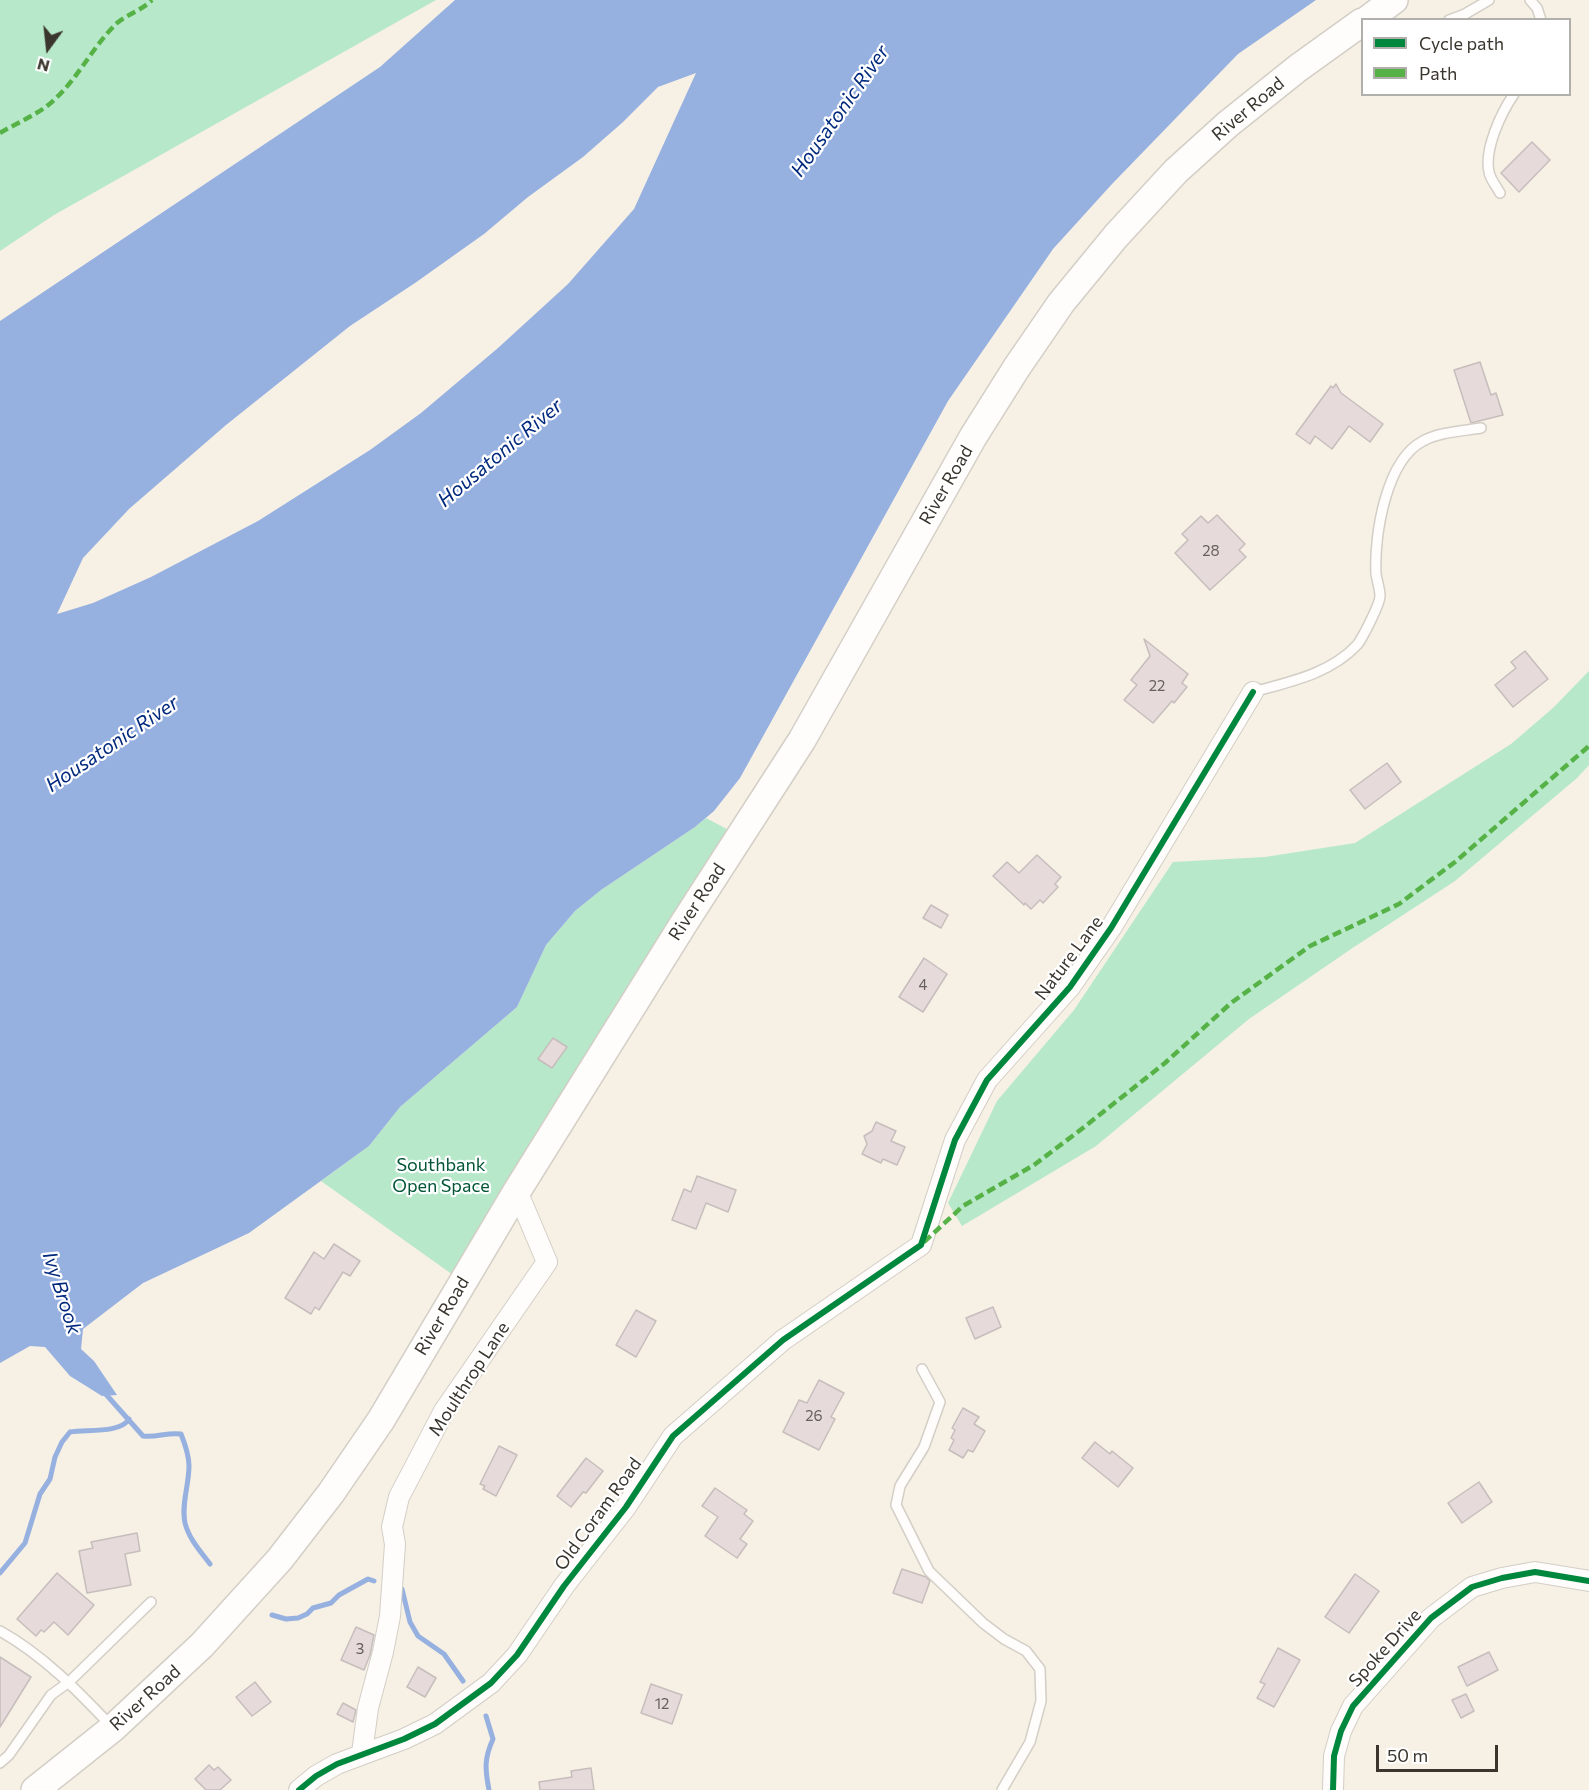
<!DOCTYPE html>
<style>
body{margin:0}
#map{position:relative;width:1589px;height:1790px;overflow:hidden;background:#f6f0e5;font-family:Commissioner,sans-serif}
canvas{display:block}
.legend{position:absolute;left:1361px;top:18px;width:210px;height:78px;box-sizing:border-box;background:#fff;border:2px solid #b0afab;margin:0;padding:8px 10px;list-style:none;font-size:18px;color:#3a362e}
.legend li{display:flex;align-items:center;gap:12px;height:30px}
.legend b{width:30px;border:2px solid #b0afab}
.north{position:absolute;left:18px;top:18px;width:60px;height:60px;-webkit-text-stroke:4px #fff;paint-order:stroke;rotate:195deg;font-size:16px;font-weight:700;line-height:24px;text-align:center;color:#3a362e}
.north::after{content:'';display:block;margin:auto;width:21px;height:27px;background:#3a362e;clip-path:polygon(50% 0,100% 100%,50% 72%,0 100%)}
.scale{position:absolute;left:1376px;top:1745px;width:122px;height:27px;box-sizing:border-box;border:3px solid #3a362e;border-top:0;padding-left:8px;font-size:18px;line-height:21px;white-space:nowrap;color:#3a362e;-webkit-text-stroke:4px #fff;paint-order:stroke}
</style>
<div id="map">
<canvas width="1589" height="1790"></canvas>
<ul class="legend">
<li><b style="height:8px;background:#00873e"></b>Cycle path</li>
<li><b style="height:8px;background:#56b246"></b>Path</li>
</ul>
<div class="north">N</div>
<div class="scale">50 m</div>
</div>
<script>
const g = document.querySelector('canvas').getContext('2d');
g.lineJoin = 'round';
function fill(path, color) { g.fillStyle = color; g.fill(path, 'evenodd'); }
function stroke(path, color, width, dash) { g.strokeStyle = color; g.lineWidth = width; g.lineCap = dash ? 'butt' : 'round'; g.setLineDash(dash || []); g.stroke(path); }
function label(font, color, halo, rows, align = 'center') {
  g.font = font + ' Commissioner,sans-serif'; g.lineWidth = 4.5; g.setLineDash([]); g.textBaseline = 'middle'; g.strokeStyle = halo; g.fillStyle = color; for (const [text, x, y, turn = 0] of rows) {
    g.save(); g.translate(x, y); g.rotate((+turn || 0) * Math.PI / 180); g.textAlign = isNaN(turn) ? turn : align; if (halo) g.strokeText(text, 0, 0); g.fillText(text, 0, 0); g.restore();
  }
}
const green = new Path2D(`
 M 0,0 L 436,0 L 54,215 L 0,251 Z
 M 1589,671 L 1589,765 L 1577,778 L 1455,881 L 1351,949 L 1249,1019 L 1096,1146 L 962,1226 L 948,1203 L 997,1101 L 1074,1010 L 1173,862 L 1265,857 L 1355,843 L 1511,744 L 1553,708 Z
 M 706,818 L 738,835 L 463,1282 L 321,1181 L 369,1146 L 400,1107 L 517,1007 L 546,945 L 575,911 L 601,890 L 695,827 Z`);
const water = new Path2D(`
 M 455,0 L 1316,0 L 1238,54 L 1112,184 L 1053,249 L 948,401 L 740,778 L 714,811 L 695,827 L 601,890 L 575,911 L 546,945 L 517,1007 L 400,1107 L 369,1146 L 249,1233 L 143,1283 L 83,1329 L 81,1349 L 94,1361 L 117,1395 L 102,1396 L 70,1376 L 45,1347 L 30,1346 L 0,1363 L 0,321 L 380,67 ZM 696,73 L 634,209 L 568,284 L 498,348 L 421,413 L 370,450 L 258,521 L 151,577 L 93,603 L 57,614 L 83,558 L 129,509 L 226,425 L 350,326 L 415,283 L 484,234 L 528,197 L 583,157 L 623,122 L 658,87 Z`);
const stream = new Path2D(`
 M 103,1391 L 143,1436 C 156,1438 167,1432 181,1434 C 185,1444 189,1455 189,1466 C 189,1485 181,1505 185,1523 C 189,1539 201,1552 210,1564
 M 0,1573 L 25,1543 L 40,1494 L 50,1479 L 55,1457 L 62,1442 L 70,1432 C 86,1429 120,1434 129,1419
 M 402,1589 L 410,1622 L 418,1636 L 444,1654 L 463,1681
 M 272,1615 L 286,1619 L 298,1618 L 307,1614 L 313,1608 L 331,1603 L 339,1595 L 368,1579 L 374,1581
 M 486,1716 L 493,1739 C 484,1759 485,1769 489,1790`);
const building = new Path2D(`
 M 1532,142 L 1550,160 L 1519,192 L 1501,173 Z
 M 1480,362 L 1491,395 L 1496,393 L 1503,415 L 1471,423 L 1454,370 Z
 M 1336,384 L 1341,393 L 1383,424 L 1370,442 L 1349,426 L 1332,449 L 1315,436 L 1310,444 L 1296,434 L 1331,386 L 1333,388 Z
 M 1217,515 L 1245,544 L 1239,550 L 1246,557 L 1210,590 L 1175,553 L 1188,540 L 1182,534 L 1201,516 L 1208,523 Z
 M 1144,639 L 1188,674 L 1182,683 L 1187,687 L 1174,703 L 1172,701 L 1153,723 L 1124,700 L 1137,685 L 1131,680 L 1150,656 Z
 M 1525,651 L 1548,679 L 1513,707 L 1495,685 L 1516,668 L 1511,662 Z
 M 1387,763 L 1401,782 L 1365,809 L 1350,790 Z
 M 1037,855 L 1061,877 L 1055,884 L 1058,887 L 1043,903 L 1040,900 L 1031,909 L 1025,903 L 1024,905 L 993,876 L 1007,862 L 1019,873 Z
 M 931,905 L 948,915 L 941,928 L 923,918 Z
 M 924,958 L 947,974 L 923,1012 L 899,997 Z
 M 553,1038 L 567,1047 L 552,1068 L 538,1059 Z
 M 876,1122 L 896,1131 L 891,1141 L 905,1147 L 897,1165 L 883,1159 L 881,1163 L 862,1154 L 867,1144 L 864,1136 L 872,1131 Z
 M 697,1176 L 736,1190 L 728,1212 L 706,1203 L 696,1229 L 672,1220 L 684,1189 L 691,1192 Z
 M 334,1244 L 360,1261 L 350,1276 L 343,1272 L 319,1310 L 315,1307 L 311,1314 L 285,1298 L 314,1252 L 324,1259 Z
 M 993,1307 L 1001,1327 L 975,1339 L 966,1318 Z
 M 636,1310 L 656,1321 L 636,1357 L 616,1345 Z
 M 819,1380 L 844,1393 L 831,1417 L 835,1419 L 819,1450 L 783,1432 L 799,1400 L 807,1403 Z
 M 963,1408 L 979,1417 L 974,1424 L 985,1431 L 973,1452 L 968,1450 L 963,1458 L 949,1450 L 954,1440 L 951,1438 L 955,1430 L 952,1428 Z
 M 1095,1442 L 1110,1454 L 1112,1451 L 1133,1468 L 1118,1487 L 1082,1458 Z
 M 499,1446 L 517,1455 L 496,1496 L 483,1489 L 485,1486 L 480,1484 Z
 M 586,1458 L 603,1471 L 586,1493 L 583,1492 L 571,1507 L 557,1496 Z
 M 1479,1482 L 1492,1502 L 1462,1523 L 1448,1503 Z
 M 715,1488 L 747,1510 L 744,1514 L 753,1521 L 740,1539 L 747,1544 L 737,1558 L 705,1536 L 718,1517 L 702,1506 Z
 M 137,1533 L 140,1551 L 125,1554 L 131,1585 L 87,1593 L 79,1551 L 93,1548 L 91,1542 Z
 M 902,1569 L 926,1577 L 930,1581 L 922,1603 L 893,1593 Z
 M 57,1573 L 94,1605 L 68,1635 L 54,1622 L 44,1632 L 41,1630 L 36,1636 L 17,1619 Z
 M 1355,1574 L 1379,1591 L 1349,1633 L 1325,1617 Z
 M 356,1627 L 374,1635 L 370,1655 L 364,1670 L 341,1660 Z
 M 1278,1648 L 1300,1660 L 1274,1707 L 1257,1698 L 1265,1684 L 1260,1682 Z
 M 1489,1652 L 1498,1670 L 1467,1686 L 1458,1667 Z
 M 0,1657 L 31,1677 L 0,1727 Z
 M 418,1667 L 436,1678 L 425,1697 L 407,1687 Z
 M 255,1682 L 271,1702 L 252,1716 L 236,1697 Z
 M 651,1684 L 682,1695 L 672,1724 L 641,1713 Z
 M 1466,1694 L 1474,1711 L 1461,1718 L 1452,1700 Z
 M 343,1703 L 356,1710 L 353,1722 L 337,1714 Z
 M 209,1765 L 214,1770 L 218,1767 L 231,1780 L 220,1790 L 206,1790 L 195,1779 Z
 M 591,1768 L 594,1790 L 540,1790 L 539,1782 L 572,1777 L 571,1771 Z`);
const service = new Path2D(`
 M 1530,0 L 1537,8 L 1541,20
 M 1449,20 L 1465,14 L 1489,0
 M 1500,193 C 1497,187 1490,179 1489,172 C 1484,149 1501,113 1514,94
 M 1253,692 C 1289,682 1330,674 1357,645 C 1362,639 1380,604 1380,596 C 1380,589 1377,581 1376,574 C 1374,535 1386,460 1423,441 C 1439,432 1463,431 1481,428
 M 922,1369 L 940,1402 L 924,1447 L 900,1486 L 896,1505 L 929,1571 L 983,1623 L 1004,1639 L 1026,1651 L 1040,1669 L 1041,1701 L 1030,1742 L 1002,1790
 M 0,1631 C 43,1655 78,1691 112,1727
 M 0,1763 L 9,1755 L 51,1695 L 69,1682 L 151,1602`);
const minor = new Path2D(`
 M 362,1753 L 368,1708 L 383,1652 L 390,1616 L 395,1544 L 392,1527 L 399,1497 L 444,1411 L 547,1262 L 517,1191
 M 299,1790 L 316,1776 L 337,1764 L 404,1739 L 435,1724 L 491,1683 L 517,1655 L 564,1586 L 626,1507 L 673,1436 L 783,1340 L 921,1245 L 955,1140 L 987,1080 L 1070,987 L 1111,928 L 1253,692
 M 1333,1790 L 1334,1756 L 1341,1731 L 1353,1706 L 1431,1618 L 1472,1587 L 1502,1578 L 1535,1572 L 1589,1581`);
const secondary = new Path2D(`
 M 1367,20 L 1394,0
 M 35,1790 L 113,1728 L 202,1645 L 280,1559 L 331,1493 L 381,1420 L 517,1191 L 684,923 L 802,740 L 973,437 L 1017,367 L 1061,303 L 1116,236 L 1176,171 L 1228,124 L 1298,68 L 1362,22`);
const quiet = new Path2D(`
 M 0,133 C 18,122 40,114 55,99 C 79,77 93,46 117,23 C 128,14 142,10 152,0
 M 924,1242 L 963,1206 L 1034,1165 L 1079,1131 L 1165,1063 L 1231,1003 L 1310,946 L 1399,904 L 1455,862 L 1589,746`);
const cycleway = new Path2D(`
 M 299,1790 L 316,1776 L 337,1764 L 404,1739 L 435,1724 L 491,1683 L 517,1655 L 564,1586 L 626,1507 L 673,1436 L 783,1340 L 921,1245 L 955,1140 L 987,1080 L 1070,987 L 1111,928 L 1253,692
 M 1333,1790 L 1334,1756 L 1341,1731 L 1353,1706 L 1431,1618 L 1472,1587 L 1502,1578 L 1535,1572 L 1589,1581`);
const numberNames = [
 ["28",1211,551],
 ["22",1157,686],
 ["4",923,985],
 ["26",814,1416],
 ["3",360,1649],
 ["12",662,1704]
];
const streetNames = [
 ["River Road",1248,109,-40],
 ["River Road",946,485,-60],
 ["River Road",697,902,-57],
 ["Nature Lane",1069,958,-53],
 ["River Road",442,1316,-59],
 ["Moulthrop Lane",469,1379,-57],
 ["Old Coram Road",598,1514,-54],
 ["Spoke Drive",1385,1648,-48],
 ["River Road",145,1698,-42]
];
const parkNames = [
 ["Southbank",441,1165],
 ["Open Space",441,1186]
];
const waterNames = [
 ["Housatonic River",840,111,-55],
 ["Housatonic River",500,453,-40],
 ["Housatonic River",112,744,-34],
 ["Ivy Brook",62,1293,72]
];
fill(green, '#b7e8c9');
fill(water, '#96b0e0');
stroke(stream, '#96b0e0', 5);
fill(building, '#e6dada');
stroke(building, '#c6bebc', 1.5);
stroke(service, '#d3cec6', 12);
stroke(minor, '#d3cec6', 22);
stroke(secondary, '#d3cec6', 30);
stroke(service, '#fefdfb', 9);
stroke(minor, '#fefdfb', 20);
stroke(secondary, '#fefdfb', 27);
stroke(quiet, '#56b246', 4.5, [9, 4.5]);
stroke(cycleway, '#00873e', 6);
label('15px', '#67615b', null, numberNames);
label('18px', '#3a362e', '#fff', streetNames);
label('18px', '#025637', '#fff', parkNames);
label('italic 20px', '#01297d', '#fff', waterNames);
</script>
